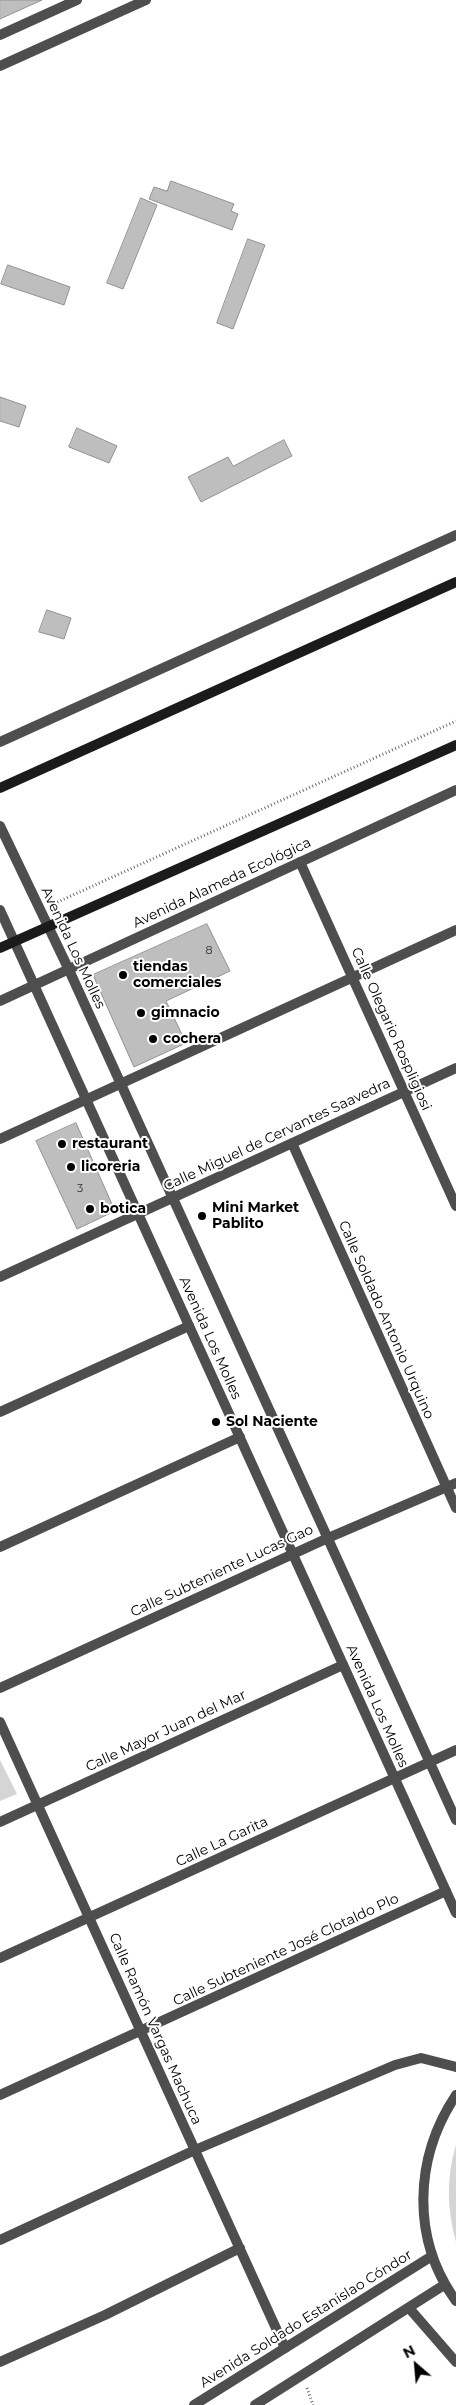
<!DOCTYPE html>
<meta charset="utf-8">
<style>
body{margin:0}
#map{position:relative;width:456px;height:2405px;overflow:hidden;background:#fff;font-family:Montserrat,sans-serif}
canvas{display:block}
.north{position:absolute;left:391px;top:2340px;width:50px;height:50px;-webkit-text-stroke:4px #fff;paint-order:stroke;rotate:333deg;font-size:14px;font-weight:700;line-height:20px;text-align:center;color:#000}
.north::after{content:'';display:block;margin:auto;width:18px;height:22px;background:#000;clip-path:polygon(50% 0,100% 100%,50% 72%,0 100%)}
</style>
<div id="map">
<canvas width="456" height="2405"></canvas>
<div class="north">N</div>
</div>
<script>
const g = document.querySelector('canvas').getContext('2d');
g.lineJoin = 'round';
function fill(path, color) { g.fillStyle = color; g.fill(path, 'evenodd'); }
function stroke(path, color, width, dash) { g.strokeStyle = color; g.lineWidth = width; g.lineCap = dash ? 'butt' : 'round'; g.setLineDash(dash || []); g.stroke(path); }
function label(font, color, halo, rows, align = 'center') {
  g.font = font + ' Montserrat,sans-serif'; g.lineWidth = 4; g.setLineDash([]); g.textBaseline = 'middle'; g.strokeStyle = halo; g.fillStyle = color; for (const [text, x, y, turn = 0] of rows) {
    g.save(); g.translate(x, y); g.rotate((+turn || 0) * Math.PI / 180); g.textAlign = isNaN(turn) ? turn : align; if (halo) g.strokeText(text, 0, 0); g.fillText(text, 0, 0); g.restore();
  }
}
const green = new Path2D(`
 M 0,1760 L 17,1794 L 0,1801 Z
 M 456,2145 L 456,2242 C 447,2209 446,2178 456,2145 Z`);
const building = new Path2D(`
 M 0,0 L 42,0 L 0,19 Z
 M 171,181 L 234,204 L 231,211 L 238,214 L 232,230 L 149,199 L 154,187 L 167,191 Z
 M 141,198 L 157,205 L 123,289 L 107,283 Z
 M 248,239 L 265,245 L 233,329 L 217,323 Z
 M 8,265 L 70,287 L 64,305 L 1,284 Z
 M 0,397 L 26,406 L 19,427 L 0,421 Z
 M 77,428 L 117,446 L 109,463 L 69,447 Z
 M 284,440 L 292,456 L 201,502 L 188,477 L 228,457 L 233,466 Z
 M 47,610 L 71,618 L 64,639 L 39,632 Z
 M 207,924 L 230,971 L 166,1001 L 186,1043 L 134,1067 L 93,975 Z
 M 76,1123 L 115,1211 L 77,1229 L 36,1141 Z`);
const path = new Path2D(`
 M 51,905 L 456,721
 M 307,2388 L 313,2405`);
const minor = new Path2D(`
 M 0,742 L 456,535
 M 300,862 L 456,1206
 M 0,1139 L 456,930
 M 292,1143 L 456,1508
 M 0,1277 L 456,1068
 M 0,1412 L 189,1326
 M 0,1547 L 240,1437
 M 0,1688 L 328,1538 L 456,1483
 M 0,1722 L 285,2348
 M 0,1822 L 343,1665
 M 0,1958 L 456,1750
 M 0,2095 L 446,1891
 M 0,2240 L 195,2150 L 395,2065 L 421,2058 L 456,2067
 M 409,2308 L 456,2362
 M 0,2362 L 105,2315 L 240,2248`);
const tertiary = new Path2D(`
 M 0,35 L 77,0
 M 0,66 L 146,0
 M 0,826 L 69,970 L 456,1820
 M 0,910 L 456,1913
 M 0,1001 L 456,790
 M 456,2095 C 414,2158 411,2239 456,2301
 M 194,2405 L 432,2256
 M 255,2405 L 444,2285`);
const secondary = new Path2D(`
 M 0,788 L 456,582
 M 0,948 L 456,745`);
const markers = [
 [123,975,5,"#000"],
 [141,1013,5,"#000"],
 [153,1039,5,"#000"],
 [62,1144,5,"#000"],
 [71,1167,5,"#000"],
 [90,1209,5,"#000"],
 [202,1216,5,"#000"],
 [216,1422,5,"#000"]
];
const numberNames = [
 ["8",209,951],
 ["3",80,1189]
];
const streetNames = [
 ["Avenida Alameda Ecológica",222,883,-25],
 ["Avenida Los Molles",73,948,65],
 ["Calle Olegario Rospligiosi",391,1029,66],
 ["Calle Miguel de Cervantes Saavedra",277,1135,-25],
 ["Calle Soldado Antonio Urquino",386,1320,66],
 ["Avenida Los Molles",210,1338,66],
 ["Calle Subteniente Lucas Gao",222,1571,-25],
 ["Avenida Los Molles",377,1706,66],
 ["Calle Mayor Juan del Mar",166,1731,-25],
 ["Calle La Garita",222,1842,-25],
 ["Calle Subteniente José Clotaldo Plo",286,1950,-25],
 ["Calle Ramón Vargas Machuca",155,2029,66],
 ["Avenida Soldado Estanislao Cóndor",306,2319,-32]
];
const poiNames = [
 ["tiendas",133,967],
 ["comerciales",133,983],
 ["gimnacio",151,1013],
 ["cochera",163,1039],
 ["restaurant",72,1144],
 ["licoreria",81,1167],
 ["Mini Market",212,1208],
 ["Pablito",212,1224],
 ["botica",100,1209],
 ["Sol Naciente",226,1422]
];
fill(green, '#d5d5d5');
fill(building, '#bebebe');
stroke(building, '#929292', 1);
stroke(path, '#707070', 3, [1, 2.5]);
stroke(minor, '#4e4e4e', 10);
stroke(tertiary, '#4e4e4e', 10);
stroke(secondary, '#1b1b1b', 10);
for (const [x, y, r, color] of markers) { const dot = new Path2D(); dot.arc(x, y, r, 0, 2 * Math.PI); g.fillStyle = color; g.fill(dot); stroke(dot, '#fff', 2); }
label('11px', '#303030', null, numberNames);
label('14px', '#000', '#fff', streetNames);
label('bold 14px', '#000', '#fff', poiNames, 'left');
</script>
